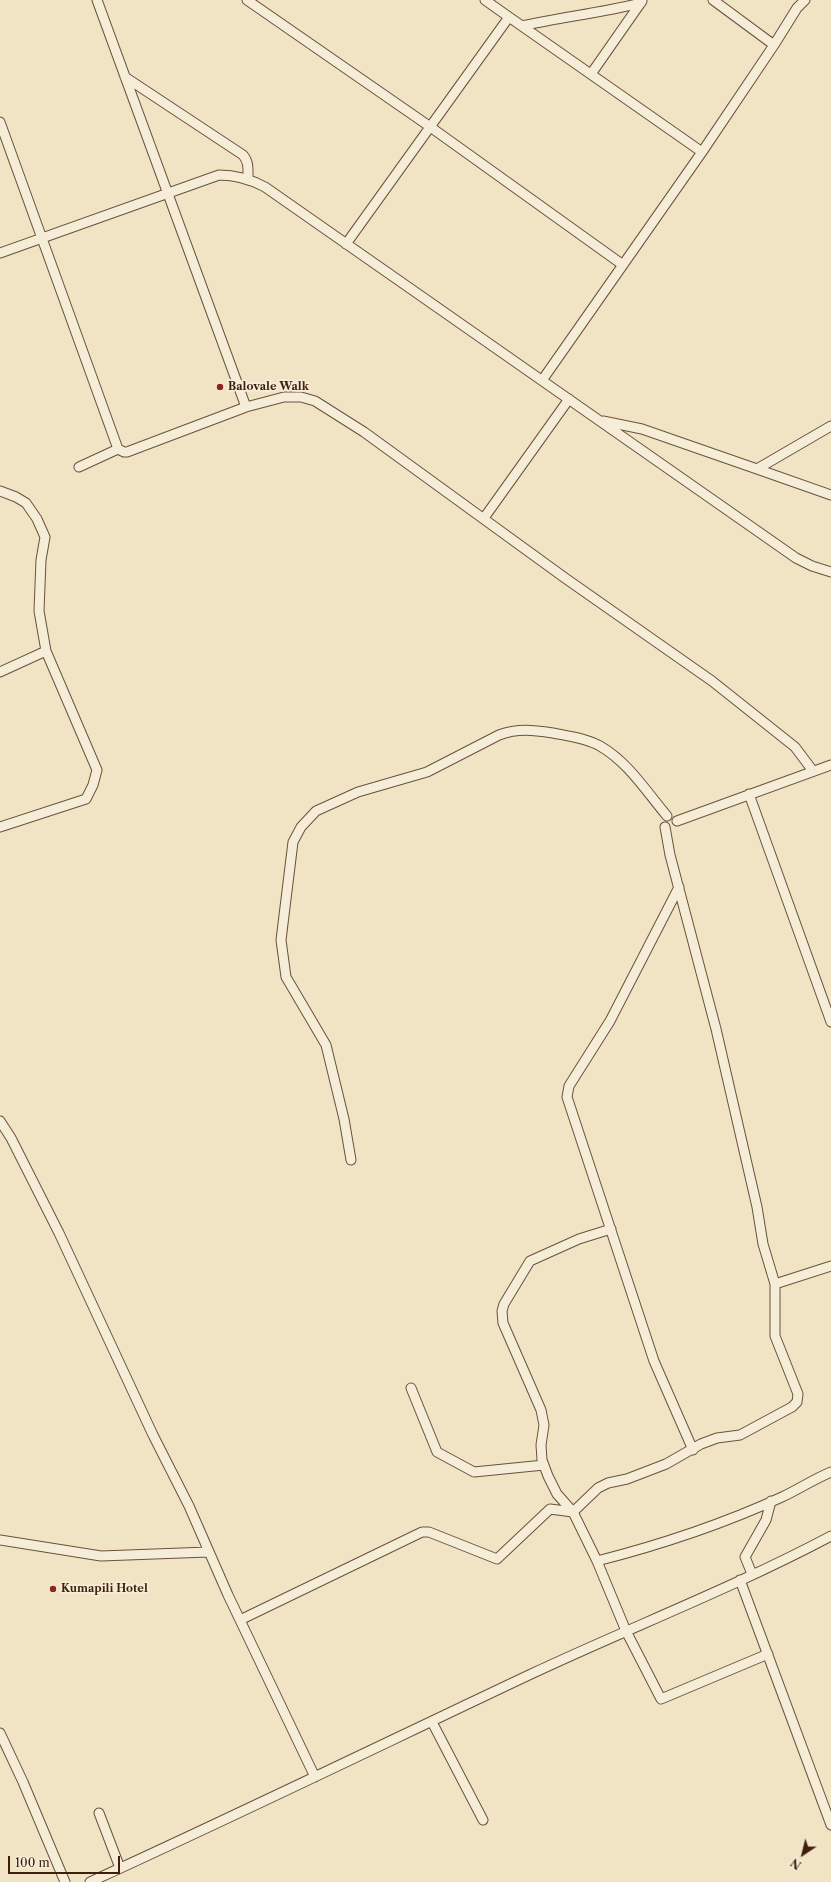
<!DOCTYPE html>
<style>
body{margin:0}
#map{position:relative;width:831px;height:1882px;overflow:hidden;background:#f1e4c5;font-family:"Libre Caslon Text",serif}
canvas{display:block}
.north{position:absolute;left:783px;top:1834px;width:40px;height:40px;-webkit-text-stroke:3px #f6edd9;paint-order:stroke;rotate:215deg;font-size:11px;font-weight:700;line-height:16px;text-align:center;color:#3f1e0b}
.north::after{content:'';display:block;margin:auto;width:14px;height:18px;background:#3f1e0b;clip-path:polygon(50% 0,100% 100%,50% 72%,0 100%)}
.scale{position:absolute;left:8px;top:1856px;width:112px;height:18px;box-sizing:border-box;border:2px solid #3f1e0b;border-top:0;padding-left:5px;font-size:12px;line-height:14px;white-space:nowrap;color:#3f1e0b;-webkit-text-stroke:3px #f6edd9;paint-order:stroke}
</style>
<div id="map">
<canvas width="831" height="1882"></canvas>
<div class="north">N</div>
<div class="scale">100 m</div>
</div>
<script>
const g = document.querySelector('canvas').getContext('2d');
g.lineJoin = 'round';
function stroke(path, color, width, dash) { g.strokeStyle = color; g.lineWidth = width; g.lineCap = dash ? 'butt' : 'round'; g.setLineDash(dash || []); g.stroke(path); }
function label(font, color, halo, rows, align = 'center') {
  g.font = font + ' "Libre Caslon Text",serif'; g.lineWidth = 3.5; g.setLineDash([]); g.textBaseline = 'middle'; g.strokeStyle = halo; g.fillStyle = color; for (const [text, x, y, turn = 0] of rows) {
    g.save(); g.translate(x, y); g.rotate((+turn || 0) * Math.PI / 180); g.textAlign = isNaN(turn) ? turn : align; if (halo) g.strokeText(text, 0, 0); g.fillText(text, 0, 0); g.restore();
  }
}
const minor = new Path2D(`
 M 97,0 L 246,407
 M 247,0 L 429,126 L 623,265
 M 485,0 L 509,17
 M 713,0 L 774,45
 M 522,26 C 561,17 601,13 641,3
 M 591,74 L 642,1
 M 125,77 L 243,155 C 249,162 248,169 248,179
 M 0,122 L 118,449 L 124,452 L 127,452 L 246,407 L 284,397 L 301,397 L 315,401 L 364,432 L 565,578 L 712,681 L 795,747 L 813,771
 M 346,244 L 509,17 L 702,152
 M 0,253 L 219,175 C 236,175 250,179 265,187 L 796,558 L 812,566 L 831,572
 M 543,379 L 702,152 L 774,45 L 797,8 L 805,0
 M 603,421 L 642,429 L 757,469 L 831,426
 M 79,467 L 118,449
 M 757,469 L 831,495
 M 0,491 L 16,497 L 26,503 L 37,519 L 45,537 L 41,560 L 39,611 L 46,651 L 97,770 L 93,785 L 86,799 L 0,827
 M 484,518 L 569,399
 M 0,672 L 46,651
 M 749,794 L 831,1022
 M 677,821 L 831,765
 M 679,887 L 610,1021 L 569,1086 L 567,1097 L 654,1361 L 693,1450
 M 0,1121 L 11,1138 L 59,1233 L 153,1435 L 189,1506 L 228,1595 L 315,1777
 M 351,1160 L 344,1119 L 326,1045 L 286,977 L 281,940 L 293,842 L 301,827 L 316,811 L 358,792 L 427,772 L 499,735 C 518,728 533,730 553,733 C 568,736 586,738 600,746 C 628,762 646,791 667,816
 M 611,1229 L 579,1239 L 530,1261 L 504,1304 L 502,1311 L 503,1323 L 541,1410 L 544,1425 L 541,1445 L 542,1460 L 548,1476 L 557,1494 L 573,1512 L 597,1561 L 626,1631 L 661,1699 L 768,1654
 M 775,1284 L 831,1266
 M 411,1388 L 437,1452 L 474,1472 L 544,1465
 M 573,1512 L 598,1488 L 608,1483 L 627,1479 L 666,1464 L 701,1444 L 717,1438 L 740,1435 L 792,1407 L 797,1402 L 798,1394 L 775,1336 L 775,1284 L 763,1244 L 757,1207 L 716,1029 L 670,855 L 665,827
 M 0,1540 L 101,1556 L 208,1552
 M 597,1561 C 660,1545 723,1524 782,1497 C 799,1489 814,1479 831,1472
 M 752,1574 L 745,1557 L 766,1520 L 771,1501
 M 740,1580 L 831,1825
 M 240,1620 L 422,1532 L 429,1532 L 497,1559 L 550,1509 L 573,1512
 M 432,1722 L 483,1820
 M 0,1733 L 23,1782 L 65,1882
 M 99,1813 L 120,1868
 M 90,1882 C 237,1815 383,1744 529,1675 C 629,1628 733,1588 831,1536`);
const markers = [
 [220,387,4,"#8f2418"],
 [53,1589,4,"#8f2418"]
];
const poiNames = [
 ["Balovale Walk",228,387],
 ["Kumapili Hotel",61,1589]
];
stroke(minor, '#6c503a', 11);
stroke(minor, '#f6edd9', 9);
for (const [x, y, r, color] of markers) { const dot = new Path2D(); dot.arc(x, y, r, 0, 2 * Math.PI); g.fillStyle = color; g.fill(dot); stroke(dot, '#f6edd9', 1.5); }
label('bold 11px', '#3f1e0b', '#f6edd9', poiNames, 'left');
</script>
